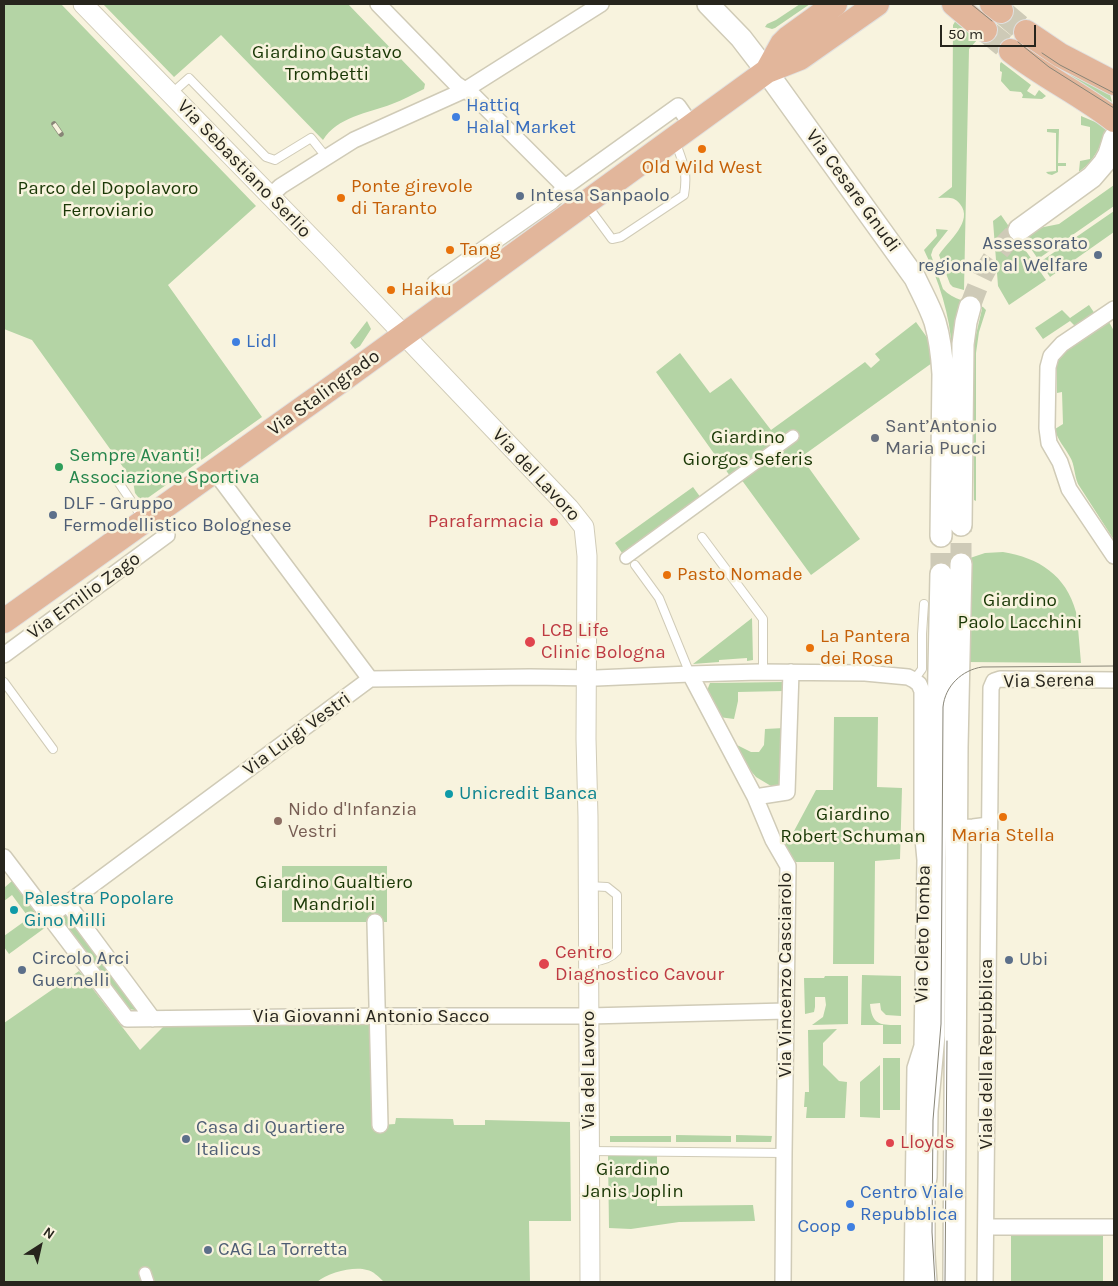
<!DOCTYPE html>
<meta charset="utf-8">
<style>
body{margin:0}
#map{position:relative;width:1118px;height:1286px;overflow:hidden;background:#f8f3de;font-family:Karla,sans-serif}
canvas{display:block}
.frame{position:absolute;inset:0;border:5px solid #27251d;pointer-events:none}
.north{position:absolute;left:15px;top:1221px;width:50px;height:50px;-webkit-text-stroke:4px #f8f3de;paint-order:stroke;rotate:35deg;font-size:14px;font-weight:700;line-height:20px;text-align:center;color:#27251d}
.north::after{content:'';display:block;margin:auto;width:18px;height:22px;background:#27251d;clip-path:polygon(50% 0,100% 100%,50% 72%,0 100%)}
.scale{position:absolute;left:940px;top:25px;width:96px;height:22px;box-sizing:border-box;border:2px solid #27251d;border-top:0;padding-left:6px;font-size:15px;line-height:18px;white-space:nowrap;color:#27251d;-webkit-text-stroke:4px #f8f3de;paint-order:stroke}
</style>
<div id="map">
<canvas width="1118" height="1286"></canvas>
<div class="frame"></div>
<div class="north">N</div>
<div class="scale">50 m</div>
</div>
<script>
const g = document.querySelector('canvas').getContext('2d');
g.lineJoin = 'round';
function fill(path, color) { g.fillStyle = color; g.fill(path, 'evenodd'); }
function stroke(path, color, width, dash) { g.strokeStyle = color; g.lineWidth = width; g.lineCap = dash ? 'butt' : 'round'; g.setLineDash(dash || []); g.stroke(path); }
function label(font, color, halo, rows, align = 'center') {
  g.font = font + ' Karla,sans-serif'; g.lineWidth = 5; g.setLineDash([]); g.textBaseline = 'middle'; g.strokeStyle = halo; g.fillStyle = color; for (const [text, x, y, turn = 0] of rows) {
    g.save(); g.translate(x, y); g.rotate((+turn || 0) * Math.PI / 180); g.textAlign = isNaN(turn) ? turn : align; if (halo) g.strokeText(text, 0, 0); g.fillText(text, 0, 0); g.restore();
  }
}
const green = new Path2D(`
 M 4,4 L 61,4 L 256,206 L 168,285 L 262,417 L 142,502 L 135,493 L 133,481 L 32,340 L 4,329 Z
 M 103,4 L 108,4 L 109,5 L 111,4 L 348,4 L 425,84 L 424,89 C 413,94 403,100 392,104 C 368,113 337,117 323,140 L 221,35 L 174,77 Z
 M 800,4 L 810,4 L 775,28 L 772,29 L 765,27 L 767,24 L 776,20 Z
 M 956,20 L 978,39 L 969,49 L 964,290 L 953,287 L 950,284 L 939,255 C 948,241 974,221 960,204 C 954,196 947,198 938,198 L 952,187 L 953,25 Z
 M 1001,62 L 1031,85 L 1027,91 L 1035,96 L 1039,90 L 1046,96 L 1042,99 L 1022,98 L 1023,95 L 1021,92 L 1010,91 L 1001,81 L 1002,72 L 1000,71 L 1000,64 Z
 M 1064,71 L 1110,94 L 1112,102 L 1064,73 Z
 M 1081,116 L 1100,124 L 1106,129 L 1107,131 C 1100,146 1094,161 1080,171 L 1079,171 L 1080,161 L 1090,159 L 1090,127 L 1081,125 Z
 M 1047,129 L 1059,129 L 1058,163 L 1066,163 L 1066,166 L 1058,166 L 1058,172 L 1052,175 L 1048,174 L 1046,172 L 1056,171 L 1056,133 L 1047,132 Z
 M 1114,185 L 1114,206 L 1038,259 L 1025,240 L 1039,228 L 1059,224 Z
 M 1114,211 L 1114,232 L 1050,277 L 1040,262 Z
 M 1001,215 L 1046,280 L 1009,305 L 998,286 L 993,221 Z
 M 936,229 L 948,230 L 933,249 L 931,255 L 943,289 C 953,300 969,302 983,307 L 986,310 L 979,332 L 976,353 L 976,501 L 974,500 L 973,355 L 975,339 L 982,309 L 980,308 L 954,350 L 952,350 C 950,315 939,281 924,250 L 937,236 Z
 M 1089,305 L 1095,314 L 1076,327 L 1070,321 L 1043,339 L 1035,328 L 1062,310 L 1070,318 Z
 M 367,321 L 371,329 L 360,346 L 355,349 L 350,343 Z
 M 916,322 L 931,343 L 932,363 L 801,457 L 860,539 L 811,575 L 741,479 L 705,504 L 707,507 L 629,563 L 615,543 L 693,487 L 701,498 L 730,476 L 656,372 L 680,353 L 710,393 L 731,378 L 771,430 L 865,362 L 871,368 L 880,360 L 875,354 Z
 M 1109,322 L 1114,331 L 1114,540 L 1078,484 C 1074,475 1075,465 1070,457 C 1065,447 1057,440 1055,429 L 1063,424 L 1062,392 L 1057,393 L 1057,370 L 1054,369 L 1054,361 L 1070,345 L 1072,347 Z
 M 1003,552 C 1039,558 1066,575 1076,612 C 1077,617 1077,623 1078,628 C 1079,640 1080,651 1081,663 L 967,662 L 970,558 L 985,553 Z
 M 752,618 L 753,660 L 747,661 L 747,658 L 719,660 L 719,662 L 693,664 Z
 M 784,682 L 784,691 L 738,692 L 738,701 L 734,719 L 719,717 L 708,692 L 708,688 L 710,683 Z
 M 834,717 L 878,717 L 877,787 L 902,788 L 900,859 L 875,861 L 874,964 L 833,964 L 834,862 L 795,862 L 783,842 L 794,831 L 816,790 L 833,790 Z
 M 784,728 L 780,786 L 776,787 L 771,786 L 756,777 L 745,764 L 733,743 L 751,752 L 759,752 L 764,745 L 765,729 Z
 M 282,866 L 387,866 L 387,922 L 282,922 Z
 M 12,881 L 46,927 L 9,954 L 4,947 L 4,936 L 29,918 L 12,895 L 4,901 L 4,886 L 5,887 Z
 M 67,912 L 139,1009 L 135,1010 L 129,1009 L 62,919 Z
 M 79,971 L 140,1050 L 165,1025 L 372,1020 L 380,1125 L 395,1124 L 396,1118 L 453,1119 L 454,1125 L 485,1125 L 485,1120 L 570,1122 L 571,1221 L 529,1221 L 530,1282 L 383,1281 C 379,1277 373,1271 367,1270 C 353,1266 328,1273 317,1282 L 4,1282 L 4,1023 Z
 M 862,975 L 901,976 L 901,1016 L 886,1015 L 881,1010 L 880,1003 L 870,1004 C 872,1026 881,1025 901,1025 L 901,1044 L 883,1044 L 883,1025 L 861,1025 Z
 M 825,976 L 848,976 L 848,1024 L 812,1025 L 823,1017 L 826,1005 L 825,997 L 815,997 L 815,1007 L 814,1012 L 805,1014 L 804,978 L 824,978 Z
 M 837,1029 L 823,1043 L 823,1065 L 839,1081 L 847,1082 L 845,1118 L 806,1118 L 807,1107 L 804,1107 L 805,1092 L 809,1092 L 808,1030 Z
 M 883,1058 L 900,1058 L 900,1110 L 883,1110 Z
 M 880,1065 L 880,1118 L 860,1117 L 860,1082 Z
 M 676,1135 L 731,1136 L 731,1142 L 676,1142 Z
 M 736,1135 L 772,1136 L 771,1142 L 736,1142 Z
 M 610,1136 L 671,1136 L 671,1142 L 610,1142 Z
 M 608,1156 L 657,1156 L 657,1206 L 753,1205 L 755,1221 L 679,1222 L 631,1229 L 609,1228 Z
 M 1011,1232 L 1103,1232 L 1103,1282 L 1011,1282 Z`);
const secondaryTunnel = new Path2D(`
 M 970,307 C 982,272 991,256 1019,230
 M 961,564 L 961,525
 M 941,574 L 941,536`);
const primaryTunnel = new Path2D(`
 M 1001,11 L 1026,32
 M 985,30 L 1011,51`);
const service = new Path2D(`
 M 171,94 L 189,78 L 266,157 L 275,160 L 311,138 L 327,158
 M 587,205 L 612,239 L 621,237 L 684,195 C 688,171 683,163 675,141
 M 119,483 L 144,520
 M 702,537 L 763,619 L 763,672
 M 635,565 L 659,598 L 690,674
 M 914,680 L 922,669 L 922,634 L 924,604
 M 4,682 L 53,749
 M 588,886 L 607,887 L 617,895 L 617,951 C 609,960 600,962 588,961
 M 591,1151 L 784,1153`);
const pedestrian = new Path2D(`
 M 626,558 L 793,436
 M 145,1273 L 148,1282`);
const minor = new Path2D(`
 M 378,4 L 456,84 L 474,96 L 565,187
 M 270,196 L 281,186 L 354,140 L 465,90 L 601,4
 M 448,303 L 442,291 L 435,283 L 552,201 L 565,187 L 678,106 L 692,126
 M 1114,309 L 1062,344 L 1051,356 L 1048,367 L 1047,428 L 1049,443 L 1060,462 L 1069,489 L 1114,556
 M 215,472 L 370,679
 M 4,655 L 167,535 L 164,508
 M 690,674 L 755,797 L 773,840 L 788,866 L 784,1153 L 783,1282
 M 755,797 L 787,792 L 791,672
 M 948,828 L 973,827 L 989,825
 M 4,857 L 127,1019 L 376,1016 L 589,1016 L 786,1011
 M 67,903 L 153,1019
 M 49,917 L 370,679 L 530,677 L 596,678 L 690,674 L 759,672 L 865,673 L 908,677 L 914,680 L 919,684 L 922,691 L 922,828 L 925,860 L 922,1046 L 915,1068 L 912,1282
 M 375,922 L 380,1125
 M 986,1227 L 1114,1227
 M 985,1282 L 991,688 L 994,681 L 1000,679 L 1114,680`);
const tertiary = new Path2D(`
 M 83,4 L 326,253 L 569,508 L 584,527 L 587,556 L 586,739 L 588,817 L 590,1282`);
const secondary = new Path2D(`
 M 708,4 L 741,38 L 761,64 L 915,278 C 922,293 930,307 935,322 C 940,339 942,357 943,374 L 941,536
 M 1019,230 L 1092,177 L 1104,163 L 1109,154 L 1114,138
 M 961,525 L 963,344 L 966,322 L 970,307
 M 926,1282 L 924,1255 L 924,1190 L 926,1177 L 927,1111 L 934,1035 L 935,860 L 941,574
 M 954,1282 L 957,747 L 961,564`);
const primary = new Path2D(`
 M 954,4 L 985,30
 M 992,4 L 1001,11
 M 1026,32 L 1060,55 L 1114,83
 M 1011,51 C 1044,77 1081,94 1114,120
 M 767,71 L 782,44 L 788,38 L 835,4
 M 4,621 L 338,383 L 767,71 L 800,58 L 877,4`);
const tram = new Path2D(`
 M 971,4 L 992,21
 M 1018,42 L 1049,67 L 1114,108
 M 1042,53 L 1060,65 L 1114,93
 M 935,1282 L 932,1232 L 933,1120 L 941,1024 L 943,707 C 945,686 962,670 982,667 L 1114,666
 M 945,1282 L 947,1041`);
const rail = new Path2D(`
 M 54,124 L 61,134`);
const markers = [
 [456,117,5,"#3f7fe0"],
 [702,149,5,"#e8710a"],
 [520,196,5,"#5c6f8a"],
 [341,198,5,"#e8710a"],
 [450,250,5,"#e8710a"],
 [1098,255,5,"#5c6f8a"],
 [391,290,5,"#e8710a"],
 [236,342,5,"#3f7fe0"],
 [875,438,5,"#6b7280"],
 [59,467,5,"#2e9e5b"],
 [53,515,5,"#5c6f8a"],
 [554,522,5,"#e0444e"],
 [667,575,5,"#e8710a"],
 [530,642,6,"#e0444e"],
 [810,648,5,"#e8710a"],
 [449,794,5,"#0f9aa8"],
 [1003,817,5,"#e8710a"],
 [278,821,5,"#8d6e63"],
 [14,910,5,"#0f9aa8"],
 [1009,960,5,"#5c6f8a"],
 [544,964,6,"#e0444e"],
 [22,970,5,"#5c6f8a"],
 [186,1139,5,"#5c6f8a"],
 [890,1143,5,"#e0444e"],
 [850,1204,5,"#3f7fe0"],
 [851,1227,5,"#3f7fe0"],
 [208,1250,5,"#5c6f8a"]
];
const parkNames = [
 ["Giardino Gustavo",327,53],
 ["Trombetti",327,75],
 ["Parco del Dopolavoro",108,189],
 ["Ferroviario",108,211],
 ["Giardino",748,438],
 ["Giorgos Seferis",748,460],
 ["Giardino",1020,601],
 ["Paolo Lacchini",1020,623],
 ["Giardino",853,815],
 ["Robert Schuman",853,837],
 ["Giardino Gualtiero",334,883],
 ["Mandrioli",334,905],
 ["Giardino",633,1170],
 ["Janis Joplin",633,1192]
];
const shopNames = [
 ["Hattiq",466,106],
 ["Halal Market",466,128],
 ["Lidl",246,342],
 ["Centro Viale",860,1193],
 ["Repubblica",860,1215],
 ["Coop",841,1227,"right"]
];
const foodNames = [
 ["Old Wild West",702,168,"center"],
 ["Ponte girevole",351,187],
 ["di Taranto",351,209],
 ["Tang",460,250],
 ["Haiku",401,290],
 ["Pasto Nomade",677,575],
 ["La Pantera",820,637],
 ["dei Rosa",820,659],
 ["Maria Stella",1003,836,"center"]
];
const streetNames = [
 ["Via Sebastiano Serlio",244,169,46],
 ["Via Cesare Gnudi",853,191,54],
 ["Via Stalingrado",324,393,-36],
 ["Via del Lavoro",536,475,47],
 ["Via Emilio Zago",84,596,-36],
 ["Via Serena",1049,681,-1],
 ["Via Luigi Vestri",297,734,-36],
 ["Via Cleto Tomba",923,934,-89],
 ["Via Vincenzo Casciarolo",786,975,-90],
 ["Via Giovanni Antonio Sacco",371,1017],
 ["Viale della Repubblica",987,1054,-90],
 ["Via del Lavoro",589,1070,-90]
];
const serviceNames = [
 ["Intesa Sanpaolo",530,196],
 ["Assessorato",1088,244,"right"],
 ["regionale al Welfare",1088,266,"right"],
 ["DLF - Gruppo",63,504],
 ["Fermodellistico Bolognese",63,526],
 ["Circolo Arci",32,959],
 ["Guernelli",32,981],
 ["Ubi",1019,960],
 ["Casa di Quartiere",196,1128],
 ["Italicus",196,1150],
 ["CAG La Torretta",218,1250]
];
const worshipNames = [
 ["Sant’Antonio",885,427],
 ["Maria Pucci",885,449]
];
const leisureNames = [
 ["Sempre Avanti!",69,456],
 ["Associazione Sportiva",69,478]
];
const healthNames = [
 ["Parafarmacia",544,522,"right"],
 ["LCB Life",541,631],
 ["Clinic Bologna",541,653],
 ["Centro",555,953],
 ["Diagnostico Cavour",555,975],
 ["Lloyds",900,1143]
];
const cultureNames = [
 ["Unicredit Banca",459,794],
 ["Palestra Popolare",24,899],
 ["Gino Milli",24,921]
];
const educationNames = [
 ["Nido d'Infanzia",288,810],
 ["Vestri",288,832]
];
fill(green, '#b4d4a5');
stroke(secondaryTunnel, '#cecab7', 21, [21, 11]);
stroke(primaryTunnel, '#cecab7', 24, [24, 12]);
stroke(service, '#d0cbb7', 10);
stroke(pedestrian, '#d0cbb7', 14);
stroke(minor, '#d0cbb7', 18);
stroke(tertiary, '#d0cbb7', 21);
stroke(secondary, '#d0cbb7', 24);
stroke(primary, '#e1e0df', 26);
stroke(service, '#fff', 8);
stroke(pedestrian, '#fff', 11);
stroke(minor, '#fff', 15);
stroke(tertiary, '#fff', 19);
stroke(secondary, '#fff', 21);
stroke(primary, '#e2b69b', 24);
stroke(tram, '#888577', 1);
stroke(rail, '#888577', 5.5);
stroke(rail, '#f8f3de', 4, [11]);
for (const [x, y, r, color] of markers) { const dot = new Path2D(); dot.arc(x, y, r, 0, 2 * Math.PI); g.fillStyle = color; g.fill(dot); stroke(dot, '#f8f3de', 2); }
label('19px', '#1a3806', '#f8f3de', parkNames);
label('19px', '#366cbe', '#f8f3de', shopNames, 'left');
label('19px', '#c56008', '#f8f3de', foodNames, 'left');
label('19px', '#27251d', '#f8f3de', streetNames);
label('19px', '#4e5e75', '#f8f3de', serviceNames, 'left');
label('19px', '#5b616d', '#f8f3de', worshipNames, 'left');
label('19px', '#27864d', '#f8f3de', leisureNames, 'left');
label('19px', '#be3a42', '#f8f3de', healthNames, 'left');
label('19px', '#0d838f', '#f8f3de', cultureNames, 'left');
label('19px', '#785e54', '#f8f3de', educationNames, 'left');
</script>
